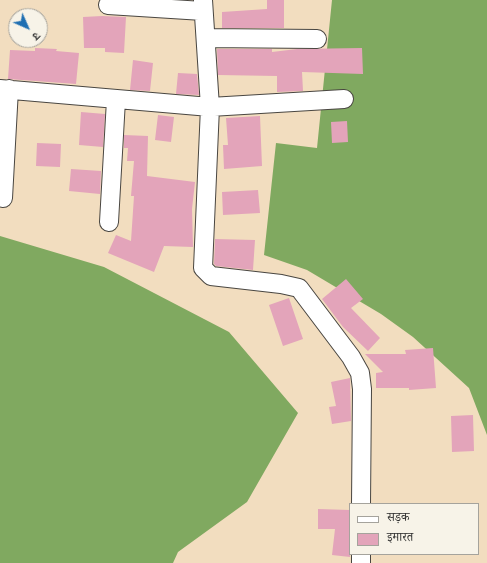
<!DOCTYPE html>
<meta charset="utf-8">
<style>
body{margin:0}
#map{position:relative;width:487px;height:563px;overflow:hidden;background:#f2ddbf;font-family:Alegreya,"Noto Serif Devanagari",serif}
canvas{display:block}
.legend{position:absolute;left:349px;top:503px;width:130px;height:52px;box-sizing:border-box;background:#f7f3e8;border:1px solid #a5a39c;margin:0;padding:5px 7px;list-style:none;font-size:12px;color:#2b2b2b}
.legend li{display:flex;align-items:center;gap:8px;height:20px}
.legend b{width:20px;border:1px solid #a5a39c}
.north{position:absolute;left:8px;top:8px;width:40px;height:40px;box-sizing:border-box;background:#f7f3e8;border:1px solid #a5a39c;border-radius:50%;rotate:135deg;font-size:11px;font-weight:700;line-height:16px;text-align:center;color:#2b2b2b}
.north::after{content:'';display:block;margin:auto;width:14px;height:18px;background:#1f6fb2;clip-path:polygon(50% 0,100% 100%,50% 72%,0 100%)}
</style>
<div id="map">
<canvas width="487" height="563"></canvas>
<ul class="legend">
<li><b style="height:5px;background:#fff"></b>सड़क</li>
<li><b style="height:11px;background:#e3a4ba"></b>इमारत</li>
</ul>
<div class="north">उ</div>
</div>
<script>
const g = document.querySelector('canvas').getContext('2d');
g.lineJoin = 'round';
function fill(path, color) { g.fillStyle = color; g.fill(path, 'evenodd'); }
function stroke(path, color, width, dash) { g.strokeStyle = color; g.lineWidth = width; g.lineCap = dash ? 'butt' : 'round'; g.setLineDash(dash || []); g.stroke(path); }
const forest = new Path2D(`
 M 332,0 L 487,0 L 487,435 L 469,388 L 413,337 L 381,314 L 307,270 L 264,255 L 276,143 L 317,148 Z
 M 0,236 L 104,267 L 229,332 L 298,413 L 247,502 L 178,552 L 173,563 L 0,563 Z`);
const building = new Path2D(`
 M 267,0 L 284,0 L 284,28 L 222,28 L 222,12 L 267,9 Z
 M 102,16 L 126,17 L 124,53 L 105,52 L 105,48 L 84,48 L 83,17 Z
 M 35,48 L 57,49 L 56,51 L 79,53 L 76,84 L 8,79 L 10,50 L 35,51 Z
 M 362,48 L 363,74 L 302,72 L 303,91 L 277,92 L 277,76 L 218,75 L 217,49 L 272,49 L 272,52 L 297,49 Z
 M 133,60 L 153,63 L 150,91 L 130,90 Z
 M 178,73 L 197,74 L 199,95 L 176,94 Z
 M 81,112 L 105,114 L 103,147 L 79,145 Z
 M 158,115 L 174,117 L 171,142 L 155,140 Z
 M 260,116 L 262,166 L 224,169 L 223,145 L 228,145 L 226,118 Z
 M 347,121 L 348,142 L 332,143 L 331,122 Z
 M 124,135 L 148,136 L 147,176 L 195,182 L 192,209 L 193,247 L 164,246 L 154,272 L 108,253 L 116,235 L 131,241 L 134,196 L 131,196 L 134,161 L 127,161 L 128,148 L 124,148 Z
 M 37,143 L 61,144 L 60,167 L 36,166 Z
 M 71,169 L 101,171 L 100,194 L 69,191 Z
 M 258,190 L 260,213 L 223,215 L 222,192 Z
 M 215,239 L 255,240 L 253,270 L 216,266 L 214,264 Z
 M 346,279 L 363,299 L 351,308 L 380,338 L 368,351 L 343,327 L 322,299 Z
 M 289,298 L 303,339 L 283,346 L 269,305 Z
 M 433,348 L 436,388 L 409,390 L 409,388 L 376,388 L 376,373 L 383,372 L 365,354 L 406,354 L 405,350 Z
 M 350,378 L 351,421 L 332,424 L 329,407 L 336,406 L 331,382 Z
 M 473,415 L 474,451 L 452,452 L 451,416 Z
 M 318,509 L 350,510 L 350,557 L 332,555 L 335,529 L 318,529 Z`);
const minor = new Path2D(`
 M 203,0 L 210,107 L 203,268 L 211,276 L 281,284 L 299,288 L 351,357 L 360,373 L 362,389 L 361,504
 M 108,5 L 203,11
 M 206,38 L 317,39
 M 0,89 L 210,107 L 344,99
 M 3,198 L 9,89
 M 109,222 L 116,100
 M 361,563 L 361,554`);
fill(forest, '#80a960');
fill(building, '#e3a4ba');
stroke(minor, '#494641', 20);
stroke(minor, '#fff', 18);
</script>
